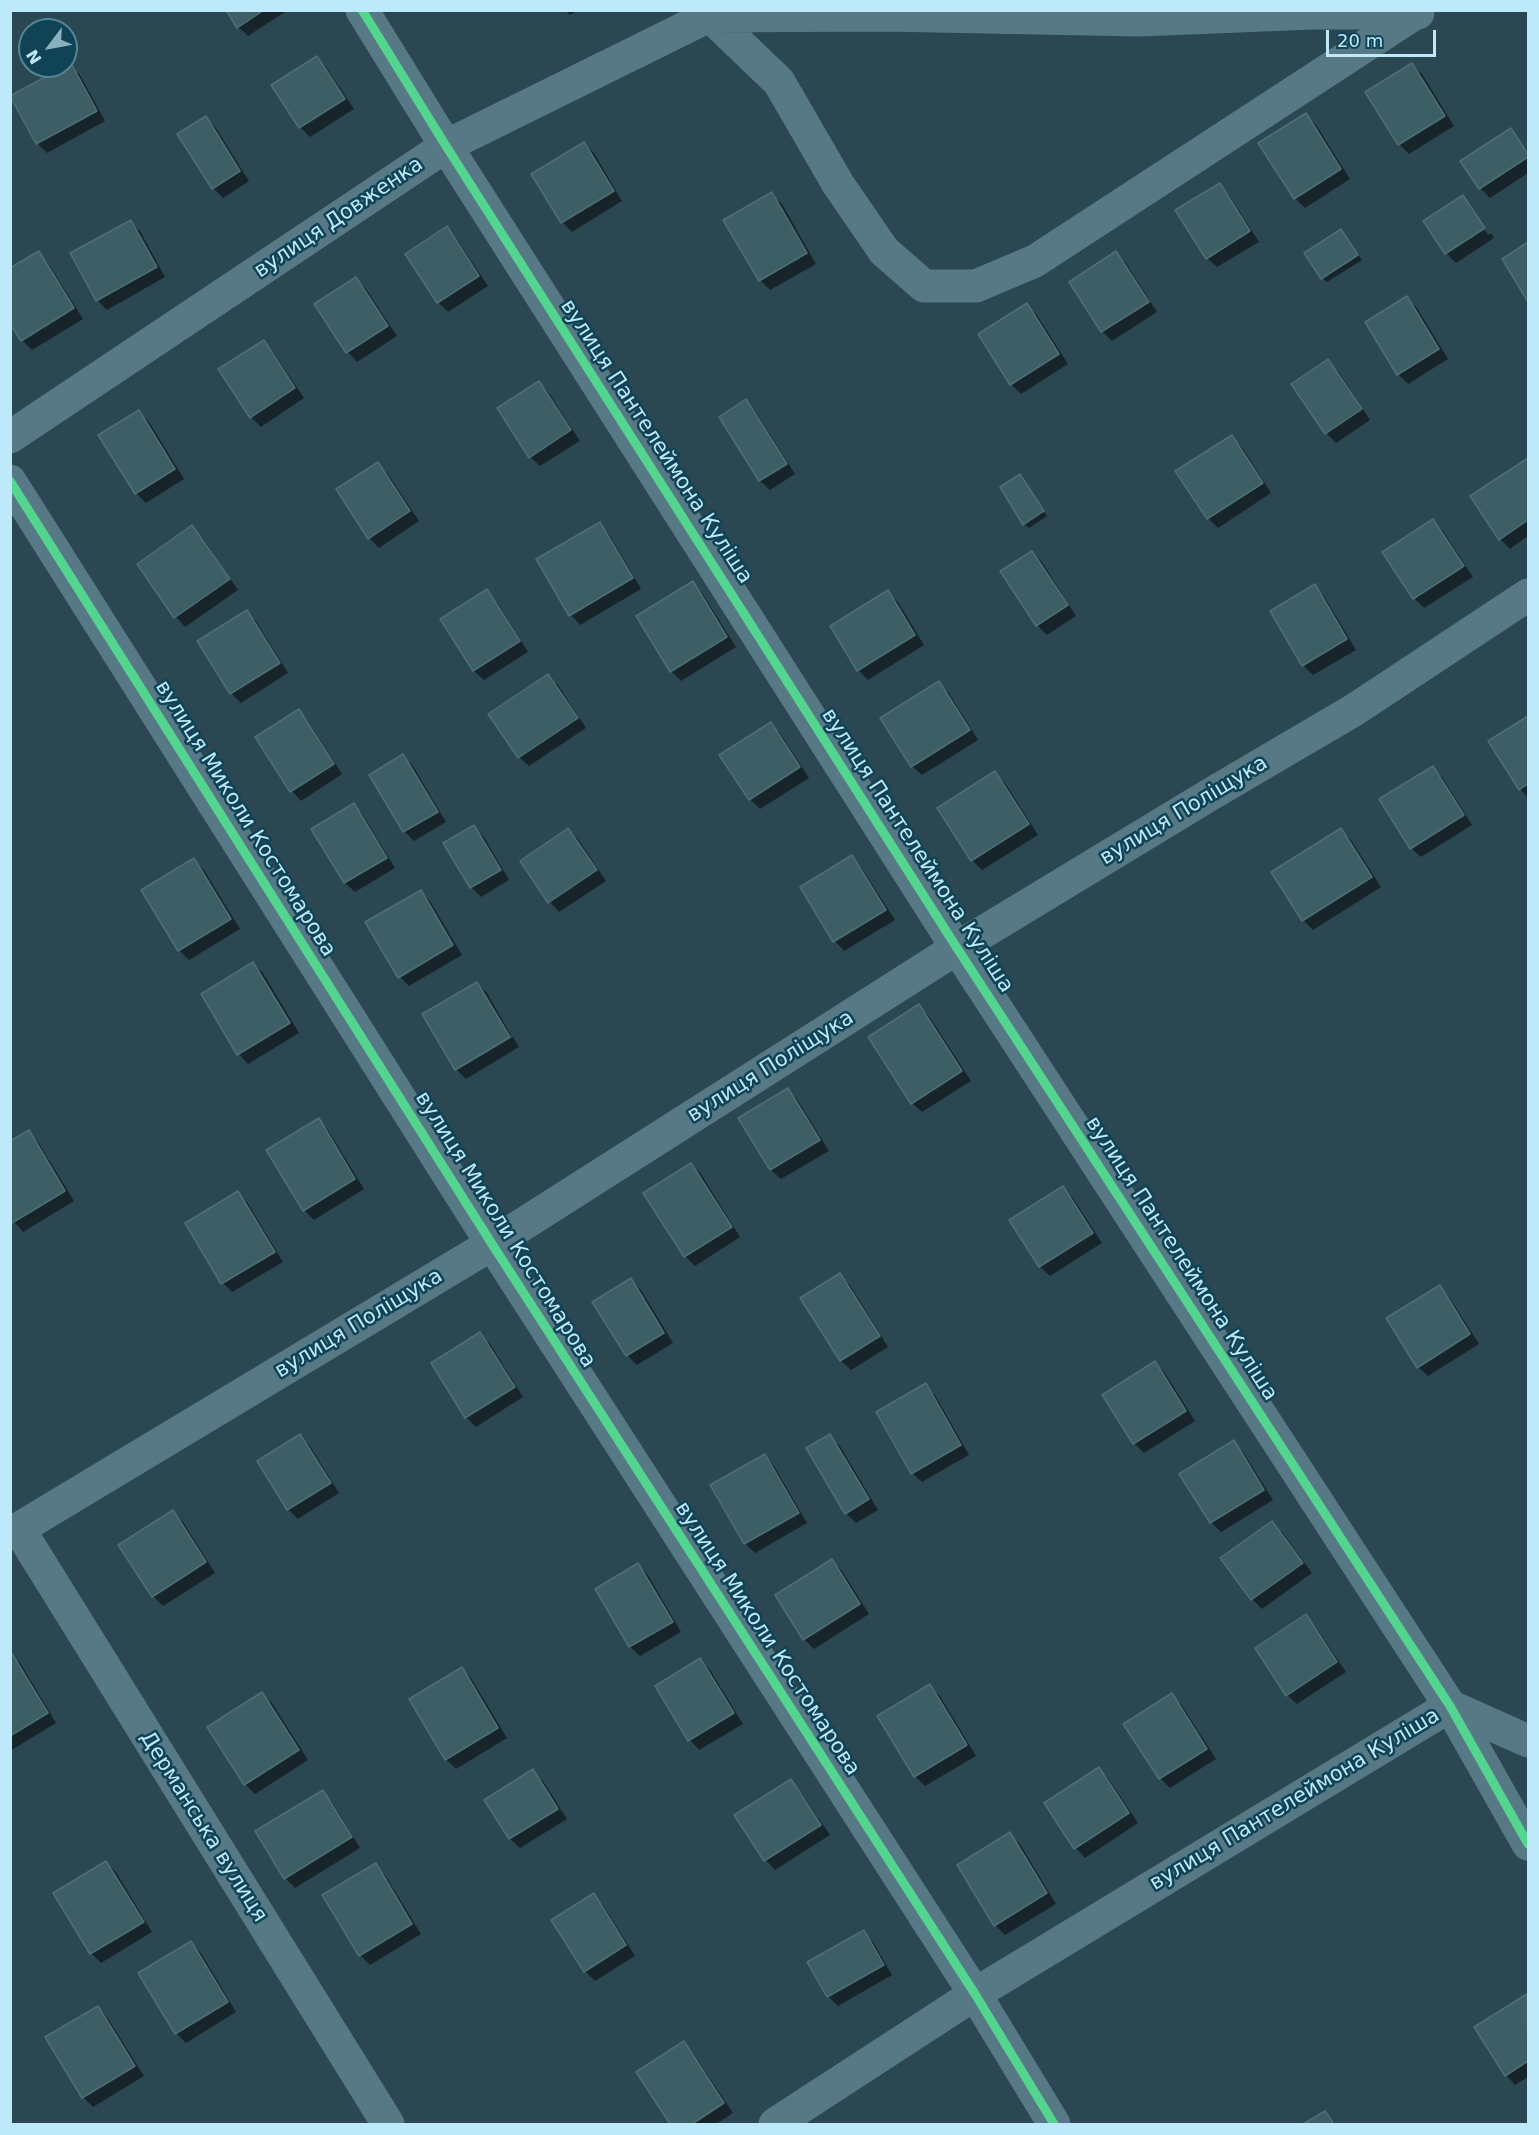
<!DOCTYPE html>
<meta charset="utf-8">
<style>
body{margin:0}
#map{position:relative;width:1539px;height:2135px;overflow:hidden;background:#2b4751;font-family:"DejaVu Sans",sans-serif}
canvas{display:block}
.frame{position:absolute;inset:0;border:12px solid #bee9fa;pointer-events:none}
.north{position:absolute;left:18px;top:18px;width:60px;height:60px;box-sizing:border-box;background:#0f4355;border:2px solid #558597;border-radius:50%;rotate:238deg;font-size:16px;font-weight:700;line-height:24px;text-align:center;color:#bee9fa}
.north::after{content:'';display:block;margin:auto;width:21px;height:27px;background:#8bb0bf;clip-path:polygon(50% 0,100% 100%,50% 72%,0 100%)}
.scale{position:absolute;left:1326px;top:30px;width:110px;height:27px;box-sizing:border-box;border:3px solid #bee9fa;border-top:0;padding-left:8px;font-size:18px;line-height:21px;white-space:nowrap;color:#bee9fa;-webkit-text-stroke:4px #0f4355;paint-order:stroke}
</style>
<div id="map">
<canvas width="1539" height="2135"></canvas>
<div class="frame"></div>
<div class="north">N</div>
<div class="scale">20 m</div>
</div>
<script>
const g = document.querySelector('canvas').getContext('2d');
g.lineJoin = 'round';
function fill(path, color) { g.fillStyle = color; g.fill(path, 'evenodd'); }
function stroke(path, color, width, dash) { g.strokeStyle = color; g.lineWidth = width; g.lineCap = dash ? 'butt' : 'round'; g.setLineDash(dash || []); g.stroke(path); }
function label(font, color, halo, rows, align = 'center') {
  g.font = font + ' "DejaVu Sans",sans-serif'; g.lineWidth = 5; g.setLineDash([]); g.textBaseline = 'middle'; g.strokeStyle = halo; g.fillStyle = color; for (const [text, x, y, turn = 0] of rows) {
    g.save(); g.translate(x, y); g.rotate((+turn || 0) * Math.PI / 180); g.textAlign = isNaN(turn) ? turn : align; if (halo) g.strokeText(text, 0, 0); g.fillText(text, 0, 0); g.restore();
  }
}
const shadow = new Path2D(`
 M 228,10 L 288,10 L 248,36 L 238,27 Z
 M 565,10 L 578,10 L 570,15 Z
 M 317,57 L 326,67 L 354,109 L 310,137 L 300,127 L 273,86 Z
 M 70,65 L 80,75 L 105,121 L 47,153 L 37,143 Z
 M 1412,65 L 1422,74 L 1454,126 L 1409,154 L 1399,144 L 1367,93 Z
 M 1306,115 L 1316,125 L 1350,179 L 1305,208 L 1295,198 Z
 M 206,118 L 216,128 L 249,181 L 223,198 L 213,188 Z
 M 1511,130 L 1528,151 L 1528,173 L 1490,198 L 1480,188 Z
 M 584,144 L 594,153 L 622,201 L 572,232 L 562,222 Z
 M 1219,185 L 1229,195 L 1259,242 L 1217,267 L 1207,258 Z
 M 772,194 L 782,204 L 816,264 L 770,290 L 760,280 Z
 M 1463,197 L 1472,206 L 1469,206 L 1488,235 L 1491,233 L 1494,238 L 1456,263 L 1446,253 L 1426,222 Z
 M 130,222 L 140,231 L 165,277 L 107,310 L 97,300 Z
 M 446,228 L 456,238 L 488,286 L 448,312 L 438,302 Z
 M 1341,230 L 1362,260 L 1327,282 L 1323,278 Z
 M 1528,243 L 1528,299 L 1504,259 Z
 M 39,253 L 48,263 L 83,319 L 32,350 L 22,340 Z
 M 1116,253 L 1126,263 L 1157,312 L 1112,341 L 1102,331 L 1071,282 Z
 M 356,279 L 366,289 L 397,336 L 357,362 L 348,352 L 316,305 Z
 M 1407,298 L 1417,308 L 1448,359 L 1408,384 L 1398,374 Z
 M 1027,305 L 1037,315 L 1068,364 L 1021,394 L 1011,384 L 980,334 Z
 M 263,342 L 273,352 L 304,398 L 261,427 L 251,417 Z
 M 1328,361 L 1338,371 L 1370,420 L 1336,443 L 1326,433 Z
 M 539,383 L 549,393 L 580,441 L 540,466 L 530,457 Z
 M 745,401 L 755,411 L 795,474 L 770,490 L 760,481 L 721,417 Z
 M 139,412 L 149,422 L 184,479 L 146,503 L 136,493 Z
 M 1232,437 L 1242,447 L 1271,493 L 1218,528 L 1208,518 Z
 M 1528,460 L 1528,536 L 1510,549 L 1500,539 L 1472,496 Z
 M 378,464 L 388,474 L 419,521 L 379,548 L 369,538 Z
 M 1020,476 L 1047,516 L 1029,528 L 1024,524 Z
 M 1433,521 L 1443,531 L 1473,577 L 1424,608 L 1414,598 L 1384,553 Z
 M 599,524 L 609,534 L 641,589 L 580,625 L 571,615 Z
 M 192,527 L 202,537 L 238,590 L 185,627 L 176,617 L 139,564 Z
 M 1032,552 L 1042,562 L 1076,616 L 1047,635 L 1037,625 Z
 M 693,583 L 702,593 L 736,647 L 681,681 L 671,671 Z
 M 1314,586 L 1324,596 L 1356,650 L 1313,675 L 1303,665 L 1272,612 Z
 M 486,591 L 496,601 L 528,652 L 484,680 L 474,671 L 442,620 Z
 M 888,592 L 898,602 L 924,645 L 868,680 L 858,670 Z
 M 246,612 L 256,621 L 288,673 L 241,703 L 231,693 Z
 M 548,676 L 558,685 L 586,728 L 529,766 L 519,757 Z
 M 939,683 L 949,693 L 978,740 L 922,775 L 912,766 Z
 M 298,711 L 308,721 L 342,774 L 301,801 L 292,791 Z
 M 1528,718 L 1528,798 L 1520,789 L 1490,742 Z
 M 770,724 L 780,733 L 809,778 L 760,809 L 750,799 Z
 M 403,756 L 413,766 L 446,822 L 414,841 L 404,831 L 371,775 Z
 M 1433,768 L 1442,777 L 1472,825 L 1421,857 L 1411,848 Z
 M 995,773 L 1005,783 L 1038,835 L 982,870 L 972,860 Z
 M 354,805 L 363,815 L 395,868 L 355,892 L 345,883 L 313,829 Z
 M 474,827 L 484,837 L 509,880 L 481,897 L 471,887 Z
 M 568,830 L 578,839 L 606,881 L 559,912 L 550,902 L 522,861 Z
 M 1341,830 L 1351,840 L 1381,887 L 1313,930 L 1303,920 Z
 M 851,857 L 861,867 L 895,920 L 844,951 L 835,941 L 802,887 Z
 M 194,860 L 204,870 L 240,929 L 189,960 L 179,950 Z
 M 421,892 L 430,901 L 462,955 L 409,986 L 400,977 Z
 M 253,964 L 263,973 L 299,1033 L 248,1064 L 239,1054 Z
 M 477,983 L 487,993 L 511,1035 L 456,1067 L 456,1070 L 424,1015 Z
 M 919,1006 L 929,1016 L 971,1081 L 922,1112 L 912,1103 Z
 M 513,1037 L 519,1047 L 466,1079 L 457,1070 Z
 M 788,1090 L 797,1099 L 829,1151 L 781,1179 L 771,1170 L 740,1119 Z
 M 319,1120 L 328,1130 L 364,1189 L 314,1220 L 304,1210 Z
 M 29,1132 L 38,1142 L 74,1201 L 23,1232 L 10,1217 Z
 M 691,1164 L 701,1174 L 740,1237 L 695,1266 L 685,1256 Z
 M 1063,1188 L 1073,1198 L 1102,1243 L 1050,1276 L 1040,1267 L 1011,1221 Z
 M 238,1193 L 247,1202 L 283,1262 L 232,1292 L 223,1283 Z
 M 840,1275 L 850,1285 L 888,1347 L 851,1370 L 841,1361 L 802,1298 Z
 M 631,1280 L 641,1290 L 673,1343 L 637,1365 L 627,1355 L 594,1302 Z
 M 1439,1287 L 1449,1297 L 1479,1344 L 1428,1376 L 1418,1367 Z
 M 480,1334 L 490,1344 L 523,1397 L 476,1427 L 466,1417 Z
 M 1155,1363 L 1165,1373 L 1195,1421 L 1144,1453 L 1134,1443 Z
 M 925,1385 L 935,1395 L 969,1455 L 922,1482 L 912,1473 Z
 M 300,1436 L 310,1446 L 339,1493 L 298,1519 L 288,1509 Z
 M 830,1436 L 840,1446 L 878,1510 L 856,1523 L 846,1513 Z
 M 1233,1442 L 1243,1452 L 1273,1500 L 1221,1532 L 1211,1522 L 1182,1475 Z
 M 765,1456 L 774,1466 L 807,1523 L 755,1553 L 745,1543 Z
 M 173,1512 L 183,1522 L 215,1573 L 163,1606 L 153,1596 L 120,1546 Z
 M 1272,1523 L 1282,1532 L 1312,1573 L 1262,1609 L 1252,1599 L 1222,1558 Z
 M 832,1561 L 842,1571 L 869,1614 L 814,1649 L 804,1639 Z
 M 638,1565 L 648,1575 L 681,1632 L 640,1656 L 630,1647 L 597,1589 Z
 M 1306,1616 L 1315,1626 L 1346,1672 L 1297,1704 L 1287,1695 Z
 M 10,1654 L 21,1664 L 56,1723 L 10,1751 Z
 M 700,1660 L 710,1670 L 743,1724 L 699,1750 L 690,1740 L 657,1687 Z
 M 461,1669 L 471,1678 L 507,1738 L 456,1769 L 446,1759 Z
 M 930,1686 L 940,1696 L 976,1756 L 925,1786 L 915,1776 Z
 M 262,1694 L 272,1703 L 308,1760 L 255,1794 L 245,1784 Z
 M 1171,1695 L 1181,1704 L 1216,1759 L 1170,1788 L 1161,1779 L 1125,1724 Z
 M 1099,1769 L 1108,1778 L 1138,1823 L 1085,1858 L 1076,1848 L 1046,1803 Z
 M 533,1771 L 543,1781 L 567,1819 L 520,1848 L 510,1839 L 486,1800 Z
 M 791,1781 L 800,1791 L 830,1835 L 775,1870 L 766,1860 L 736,1816 Z
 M 322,1792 L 332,1802 L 360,1848 L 295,1888 L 285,1878 Z
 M 1010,1834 L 1020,1844 L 1056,1904 L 1005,1935 L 995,1925 Z
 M 106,1863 L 116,1872 L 152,1932 L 101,1963 L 91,1953 Z
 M 375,1865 L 385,1875 L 421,1934 L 370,1965 L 360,1955 Z
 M 593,1895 L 603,1905 L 635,1956 L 595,1981 L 585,1971 Z
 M 863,1932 L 873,1942 L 892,1975 L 838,2006 L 828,1996 Z
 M 191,1943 L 201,1953 L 236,2012 L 186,2043 L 176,2033 Z
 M 1527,1996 L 1528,2077 L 1515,2085 L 1506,2075 Z
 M 98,2008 L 107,2017 L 144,2076 L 93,2107 L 83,2097 L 47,2038 Z
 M 684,2043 L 693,2053 L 733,2113 L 716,2124 L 672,2124 L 638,2072 Z
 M 1325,2113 L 1336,2124 L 1306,2124 Z`);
const building = new Path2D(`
 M 226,10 L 264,10 L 237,28 Z
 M 317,56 L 345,99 L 299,128 L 271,85 Z
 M 71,63 L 97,111 L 36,144 L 10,96 Z
 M 1412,63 L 1445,116 L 1398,145 L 1365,92 Z
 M 1306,113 L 1341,169 L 1294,199 L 1258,143 Z
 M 206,116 L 240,171 L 212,189 L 177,134 Z
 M 1511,128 L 1528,154 L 1528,157 L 1479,189 L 1460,161 Z
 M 584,142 L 614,191 L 561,223 L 531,174 Z
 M 1220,183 L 1250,231 L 1206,259 L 1175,210 Z
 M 772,192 L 807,253 L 759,281 L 723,220 Z
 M 1463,195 L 1485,228 L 1445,254 L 1423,221 Z
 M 131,220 L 157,267 L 96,301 L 70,253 Z
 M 447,226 L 479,276 L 437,303 L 405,254 Z
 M 1341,229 L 1358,255 L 1321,279 L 1304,253 Z
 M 1528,242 L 1528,302 L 1502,259 Z
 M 39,251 L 74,308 L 21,341 L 10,324 L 10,268 Z
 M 1116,251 L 1149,302 L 1101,332 L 1069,282 Z
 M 356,277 L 388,326 L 346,353 L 314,304 Z
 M 1407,296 L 1439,349 L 1397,375 L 1365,322 Z
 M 1027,303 L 1059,354 L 1010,385 L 978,334 Z
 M 264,340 L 295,388 L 250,418 L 218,369 Z
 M 1328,359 L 1362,409 L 1325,434 L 1291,384 Z
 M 539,381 L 571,430 L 529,458 L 497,408 Z
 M 746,399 L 787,464 L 759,481 L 719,417 Z
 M 139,410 L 175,469 L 135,494 L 98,435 Z
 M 1232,435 L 1263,483 L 1207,519 L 1175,471 Z
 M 1528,458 L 1528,520 L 1499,540 L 1470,496 Z
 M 378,462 L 410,511 L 368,539 L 336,489 Z
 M 1020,474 L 1044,511 L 1023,525 L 1000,487 Z
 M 1433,519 L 1464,566 L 1413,599 L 1382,552 Z
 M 600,522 L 633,578 L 569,616 L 536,559 Z
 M 192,525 L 230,579 L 174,618 L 137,564 Z
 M 1032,551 L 1068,605 L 1036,626 L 1000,571 Z
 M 693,581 L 727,637 L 670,672 L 636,616 Z
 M 1315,584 L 1347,639 L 1302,666 L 1270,611 Z
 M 487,589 L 520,641 L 473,671 L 440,619 Z
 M 888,590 L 915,635 L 857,671 L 830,626 Z
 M 247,610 L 280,663 L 230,694 L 197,641 Z
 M 548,674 L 578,718 L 518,758 L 488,714 Z
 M 939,681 L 970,730 L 911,767 L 880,718 Z
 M 299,709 L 334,764 L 290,792 L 255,737 Z
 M 1528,716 L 1528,784 L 1519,790 L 1488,741 Z
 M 771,722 L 800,767 L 749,800 L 719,755 Z
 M 403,754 L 438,812 L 403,832 L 369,775 Z
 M 1433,766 L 1464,815 L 1410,849 L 1379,799 Z
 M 995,771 L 1029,824 L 971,861 L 937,808 Z
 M 354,803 L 387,858 L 344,883 L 311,829 Z
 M 474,825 L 501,870 L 470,888 L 443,843 Z
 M 568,828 L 597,870 L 548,903 L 520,861 Z
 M 1341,828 L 1372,877 L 1302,921 L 1271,872 Z
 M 852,855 L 886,910 L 833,942 L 800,887 Z
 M 194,858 L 231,919 L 178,951 L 141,890 Z
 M 421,890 L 453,945 L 398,978 L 365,922 Z
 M 253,962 L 290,1023 L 237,1055 L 201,994 Z
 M 477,982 L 510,1037 L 455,1070 L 422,1014 Z
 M 919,1004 L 962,1071 L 911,1104 L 868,1037 Z
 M 788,1088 L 820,1140 L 770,1170 L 738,1118 Z
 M 319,1118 L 355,1179 L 303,1211 L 266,1150 Z
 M 29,1130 L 65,1191 L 12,1223 L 10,1220 L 10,1141 Z
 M 691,1163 L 732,1227 L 684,1257 L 643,1193 Z
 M 1063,1186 L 1093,1233 L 1039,1267 L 1009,1220 Z
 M 238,1191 L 275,1252 L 221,1284 L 185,1223 Z
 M 840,1273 L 880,1336 L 840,1361 L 800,1298 Z
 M 631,1278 L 664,1333 L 626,1356 L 592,1302 Z
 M 1440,1285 L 1470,1334 L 1417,1368 L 1386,1318 Z
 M 480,1332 L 515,1387 L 465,1418 L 431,1363 Z
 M 1155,1361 L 1186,1411 L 1133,1444 L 1102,1395 Z
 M 926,1383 L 961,1445 L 911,1474 L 876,1412 Z
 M 300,1434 L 331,1483 L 287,1510 L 257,1461 Z
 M 830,1434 L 869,1499 L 845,1514 L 806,1448 Z
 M 1234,1440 L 1264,1490 L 1210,1523 L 1179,1474 Z
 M 765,1454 L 799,1513 L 744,1544 L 710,1485 Z
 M 173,1510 L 206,1562 L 152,1597 L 118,1545 Z
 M 1272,1521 L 1303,1563 L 1251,1600 L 1220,1558 Z
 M 832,1559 L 860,1604 L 803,1640 L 775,1595 Z
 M 638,1563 L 673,1622 L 629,1647 L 595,1589 Z
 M 1306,1614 L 1337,1662 L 1286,1696 L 1255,1648 Z
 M 11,1652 L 48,1713 L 10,1736 L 10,1653 Z
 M 700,1658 L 734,1713 L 688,1741 L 655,1686 Z
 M 462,1667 L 498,1728 L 445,1760 L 409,1699 Z
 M 930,1684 L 967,1745 L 914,1777 L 877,1716 Z
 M 262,1692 L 299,1750 L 244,1785 L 207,1727 Z
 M 1172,1693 L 1207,1749 L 1159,1779 L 1123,1724 Z
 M 1099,1767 L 1129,1813 L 1074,1849 L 1044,1803 Z
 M 533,1769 L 558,1809 L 509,1839 L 484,1800 Z
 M 791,1779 L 821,1825 L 764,1861 L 734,1815 Z
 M 323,1790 L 352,1837 L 284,1879 L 255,1831 Z
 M 1010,1832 L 1047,1893 L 994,1926 L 957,1865 Z
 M 106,1861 L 144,1922 L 90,1954 L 53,1893 Z
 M 376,1863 L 412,1924 L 359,1956 L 322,1895 Z
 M 594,1893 L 626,1945 L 584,1972 L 551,1920 Z
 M 864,1930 L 884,1965 L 827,1997 L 807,1962 Z
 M 191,1941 L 228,2002 L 175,2034 L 138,1973 Z
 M 1527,1994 L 1528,2061 L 1505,2076 L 1474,2027 Z
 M 98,2006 L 135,2066 L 82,2098 L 45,2037 Z
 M 684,2041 L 724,2103 L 692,2124 L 670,2124 L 636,2072 Z
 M 1325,2111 L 1334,2124 L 1303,2124 Z`);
const street = new Path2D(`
 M 362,10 L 446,146 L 957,948 L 1450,1706 L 1528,1844
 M 704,10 L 779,82 L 838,184 L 884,251 L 924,286 L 976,286 L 1035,261 L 1414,14
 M 709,16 L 885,15 L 1139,20 L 1313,13 L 1418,13
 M 10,437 L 446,146 L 709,16 L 715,10
 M 10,481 L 492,1244 L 975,1994 L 1054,2124
 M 19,1529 L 388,2124
 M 10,1534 L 492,1244 L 957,948 L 1211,794 L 1354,710 L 1528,595
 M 1450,1706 L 1528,1741
 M 775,2124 L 975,1994 L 1450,1706`);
const cycleway = new Path2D(`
 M 362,10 L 446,146 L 957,948 L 1450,1706 L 1528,1844
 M 10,481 L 492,1244 L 975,1994 L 1054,2124`);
const streetNames = [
 ["вулиця Довженка",339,218,-34],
 ["вулиця Пантелеймона Куліша",656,442,57],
 ["вулиця Поліщука",1184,811,-31],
 ["вулиця Миколи Костомарова",245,819,58],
 ["вулиця Пантелеймона Куліша",917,851,57],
 ["вулиця Поліщука",771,1067,-32],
 ["вулиця Миколи Костомарова",505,1230,58],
 ["вулиця Пантелеймона Куліша",1181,1259,57],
 ["вулиця Поліщука",359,1324,-31],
 ["вулиця Миколи Костомарова",767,1639,57],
 ["вулиця Пантелеймона Куліша",1295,1800,-31],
 ["Дерманська вулиця",203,1827,58]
];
fill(shadow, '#0007');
fill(building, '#3d5e65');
stroke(building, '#4d6f76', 1.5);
stroke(street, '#577985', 33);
stroke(cycleway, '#53d58f', 9);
label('21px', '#bee9fa', '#0f4355', streetNames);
</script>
